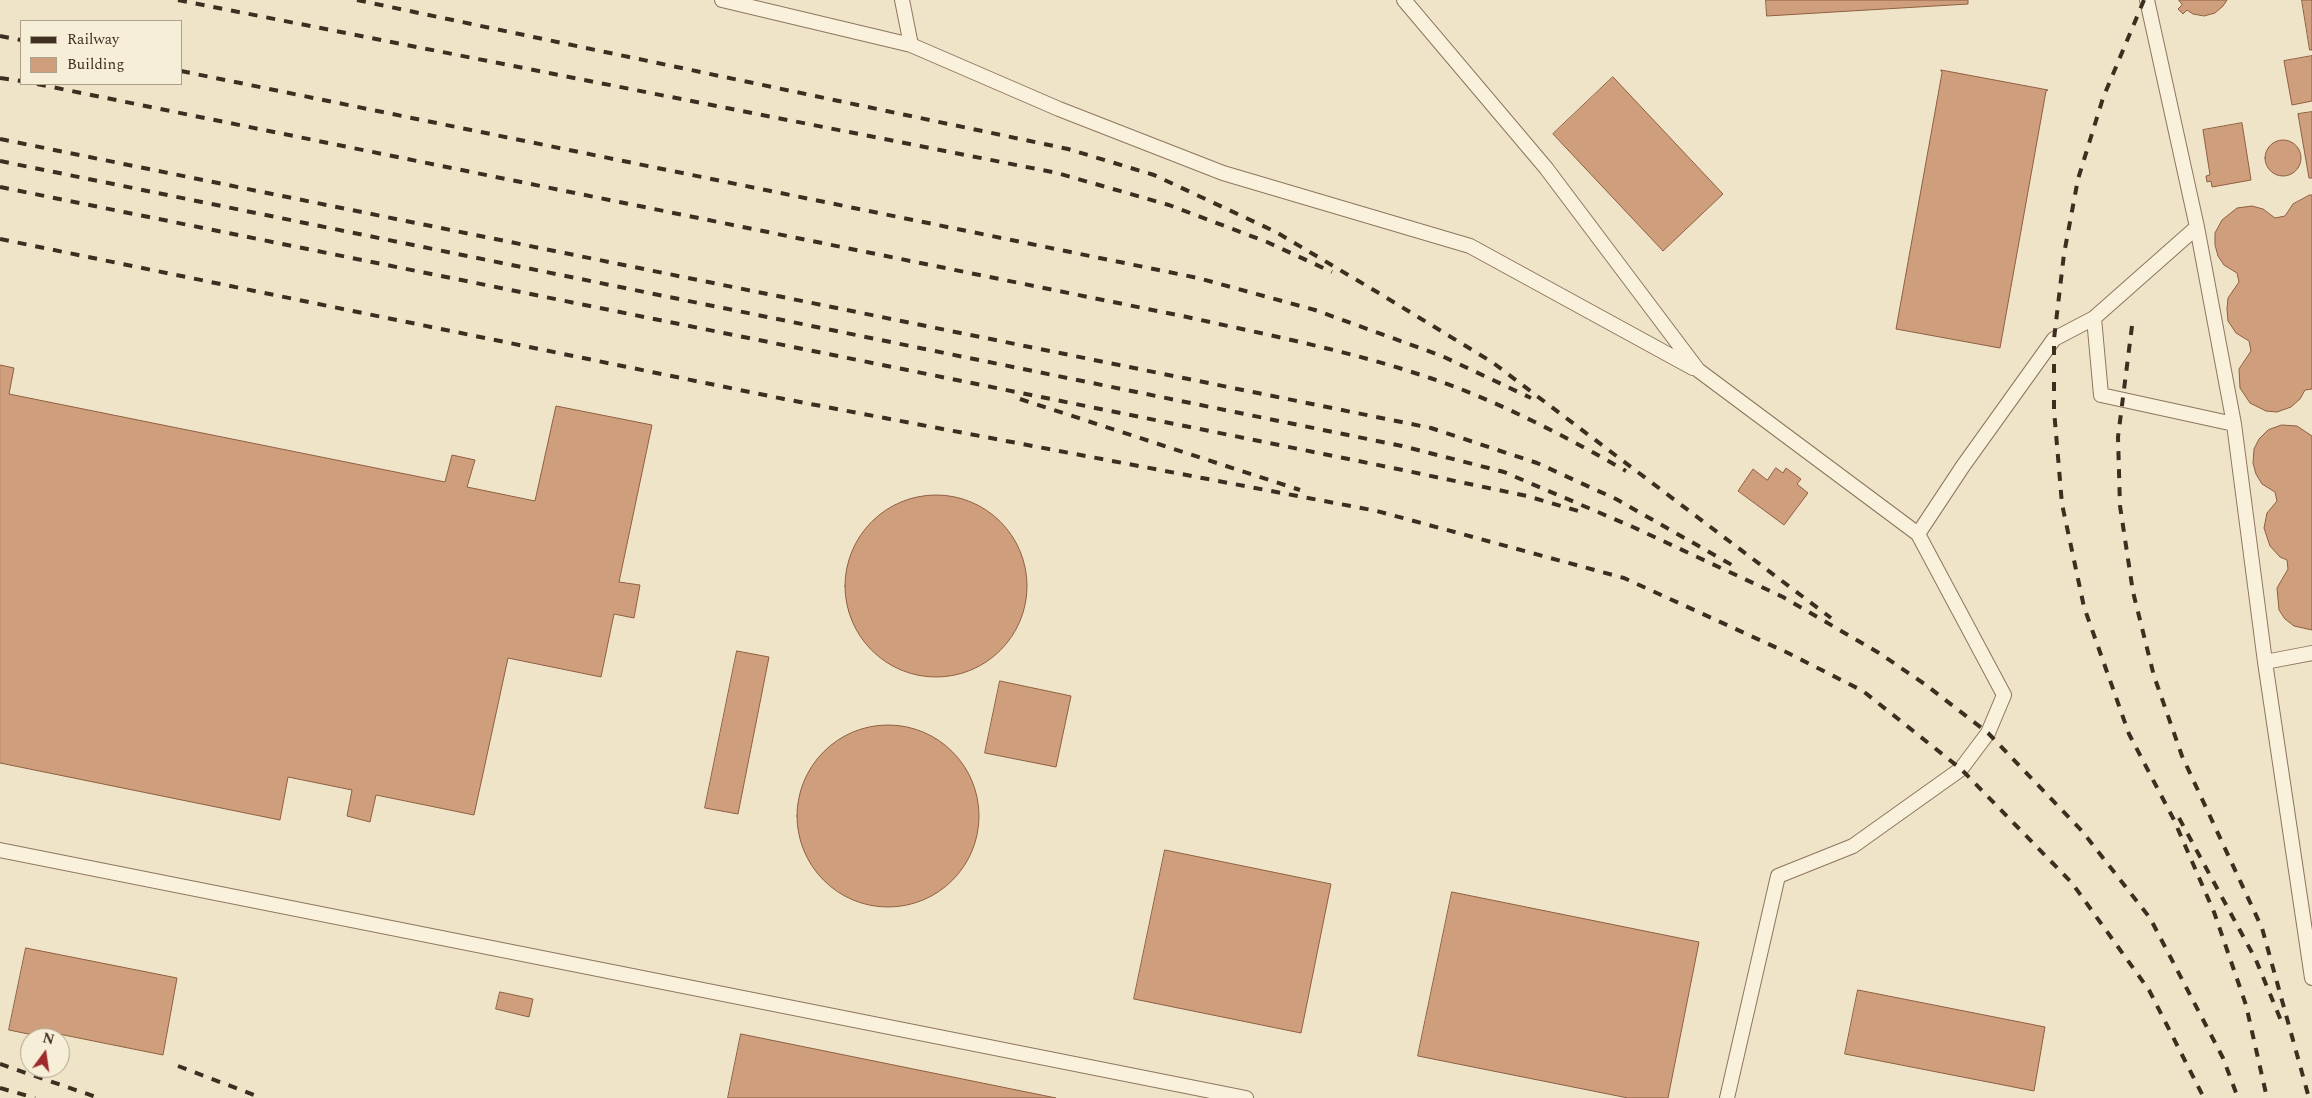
<!DOCTYPE html>
<style>
body{margin:0}
#map{position:relative;width:2312px;height:1098px;overflow:hidden;background:#f0e4c8;font-family:Spectral,serif}
canvas{display:block}
.legend{position:absolute;left:20px;top:20px;width:162px;height:65px;box-sizing:border-box;background:#f7eed8;border:1px solid #ada18e;margin:0;padding:6px 9px;list-style:none;font-size:15px;color:#3d2e20}
.legend li{display:flex;align-items:center;gap:10px;height:25px}
.legend b{width:25px;border:1px solid #ada18e}
.north{position:absolute;left:20px;top:1028px;width:50px;height:50px;box-sizing:border-box;background:#f7eed8;border:1px solid #ada18e;border-radius:50%;rotate:14deg;font-size:14px;font-weight:700;line-height:20px;text-align:center;color:#3d2e20}
.north::after{content:'';display:block;margin:auto;width:18px;height:22px;background:#9e2a2b;clip-path:polygon(50% 0,100% 100%,50% 72%,0 100%)}
</style>
<div id="map">
<canvas width="2312" height="1098"></canvas>
<ul class="legend">
<li><b style="height:6px;background:#3d2e20"></b>Railway</li>
<li><b style="height:14px;background:#cf9f7d"></b>Building</li>
</ul>
<div class="north">N</div>
</div>
<script>
const g = document.querySelector('canvas').getContext('2d');
g.lineJoin = 'round';
function fill(path, color) { g.fillStyle = color; g.fill(path, 'evenodd'); }
function stroke(path, color, width, dash) { g.strokeStyle = color; g.lineWidth = width; g.lineCap = dash ? 'butt' : 'round'; g.setLineDash(dash || []); g.stroke(path); }
const building = new Path2D(`
 M 1766,0 L 1968,0 L 1968,4 L 1767,16 Z
 M 2179,0 L 2227,0 L 2223,6 L 2215,13 L 2204,16 L 2193,14 L 2187,10 L 2183,14 L 2178,9 L 2182,5 Z
 M 2302,0 L 2312,0 L 2312,50 L 2310,50 Z
 M 2312,56 L 2312,101 L 2292,105 L 2284,61 Z
 M 1941,70 L 2048,90 L 2046,91 L 2000,348 L 1896,329 L 1942,73 Z
 M 1613,77 L 1723,194 L 1663,251 L 1553,134 Z
 M 2312,112 L 2312,178 L 2309,178 L 2298,114 Z
 M 2242,123 L 2251,180 L 2212,187 L 2211,181 L 2207,182 L 2206,176 L 2210,175 L 2203,130 Z
 M2265 158a18 18 0 1 1 36 0a18 18 0 1 1-36 0Z
 M 2310,195 L 2312,195 L 2312,389 L 2305,390 L 2300,399 L 2291,407 L 2277,412 L 2266,411 L 2250,403 L 2240,388 L 2239,369 L 2251,351 L 2249,341 L 2236,333 L 2228,321 L 2227,309 L 2228,298 L 2239,282 L 2237,273 L 2224,265 L 2218,256 L 2215,245 L 2215,233 L 2222,220 L 2237,208 L 2252,206 L 2263,209 L 2275,218 L 2285,216 L 2293,204 Z
 M 0,365 L 14,368 L 9,394 L 445,482 L 452,455 L 475,460 L 467,487 L 535,501 L 556,406 L 652,425 L 619,582 L 640,585 L 634,618 L 614,614 L 601,677 L 508,658 L 474,815 L 376,795 L 370,822 L 347,816 L 352,790 L 288,777 L 280,820 L 0,763 Z
 M 2282,425 L 2297,426 L 2312,436 L 2312,630 L 2294,626 L 2285,619 L 2279,610 L 2277,588 L 2288,569 L 2287,560 L 2280,557 L 2270,546 L 2264,528 L 2267,513 L 2277,501 L 2275,492 L 2262,484 L 2256,474 L 2253,463 L 2254,449 L 2259,439 L 2268,430 Z
 M 1776,468 L 1783,473 L 1786,468 L 1801,479 L 1797,484 L 1808,493 L 1784,525 L 1738,491 L 1753,469 L 1767,480 Z
 M845 586a91 91 0 1 1 182 0a91 91 0 1 1-182 0Z
 M 737,651 L 769,657 L 738,814 L 705,808 Z
 M 1000,681 L 1071,696 L 1056,767 L 985,753 Z
 M797 816a91 91 0 1 1 182 0a91 91 0 1 1-182 0Z
 M 1165,850 L 1331,884 L 1301,1033 L 1134,999 Z
 M 1452,892 L 1699,942 L 1668,1098 L 1628,1098 L 1418,1056 Z
 M 26,948 L 177,978 L 163,1055 L 39,1030 L 38,1036 L 9,1030 Z
 M 1858,990 L 2045,1027 L 2034,1091 L 1845,1054 Z
 M 500,992 L 533,999 L 529,1017 L 496,1009 Z
 M 741,1034 L 1056,1098 L 728,1098 Z`);
const lane = new Path2D(`
 M 722,0 L 911,45
 M 902,0 L 911,45 L 1059,109 L 1223,173 L 1470,246 L 1693,368
 M 1404,0 L 1546,168 L 1698,370 L 1918,534 L 2004,695 L 1988,733 L 1961,769 L 1853,846 L 1778,876 L 1727,1098
 M 2147,0 L 2197,227 L 2234,424 L 2265,662 L 2312,653
 M 2197,227 L 2094,318 L 2101,395 L 2234,424
 M 1918,534 L 1963,466 L 2054,339 L 2094,318
 M 2265,662 L 2312,978
 M 0,850 L 1246,1098`);
const rail = new Path2D(`
 M 178,0 L 1057,173 L 1169,205 L 1267,242 L 1332,272
 M 357,0 L 1068,149 L 1154,175 L 1276,232 L 1382,295 L 1492,362 L 1831,618
 M 2144,0 L 2103,98 L 2078,179 L 2064,254 L 2054,339 L 2054,410 L 2062,504 L 2084,607 L 2129,734 L 2174,820 L 2214,912 L 2246,1005 L 2267,1098
 M 0,36 L 21,40
 M 181,71 L 1198,278 L 1315,310 L 1442,356 L 1531,398
 M 0,78 L 21,81
 M 37,84 L 1187,317 C 1268,335 1351,351 1430,378 C 1494,399 1567,437 1626,471
 M 0,139 L 1431,428 L 1537,463 L 1616,499 L 1739,569
 M 0,161 L 1402,446 L 1504,472 L 1633,527 L 1783,597 L 1879,653 L 1926,685 L 1988,733 L 2082,831 L 2150,918 L 2223,1058 L 2238,1098
 M 0,187 L 1388,467 L 1527,496 L 1585,513
 M 0,239 L 784,399 L 1377,511 L 1624,578 L 1786,652 L 1863,691 L 1961,769 L 2072,883 L 2149,990 L 2204,1098
 M 2132,326 L 2118,437 L 2120,506 L 2133,592 L 2154,676 L 2182,756 L 2262,928 L 2309,1098
 M 1020,399 L 1300,490
 M 2179,818 L 2256,960 L 2282,1023
 M 0,1064 L 99,1098
 M 178,1066 L 262,1098
 M 0,1088 L 35,1098`);
fill(building, '#cf9f7d');
stroke(building, '#8d5f41', 1);
stroke(lane, '#8d765c', 16);
stroke(lane, '#faf1dc', 14);
stroke(rail, '#3d2e20', 4, [9, 9]);
</script>
